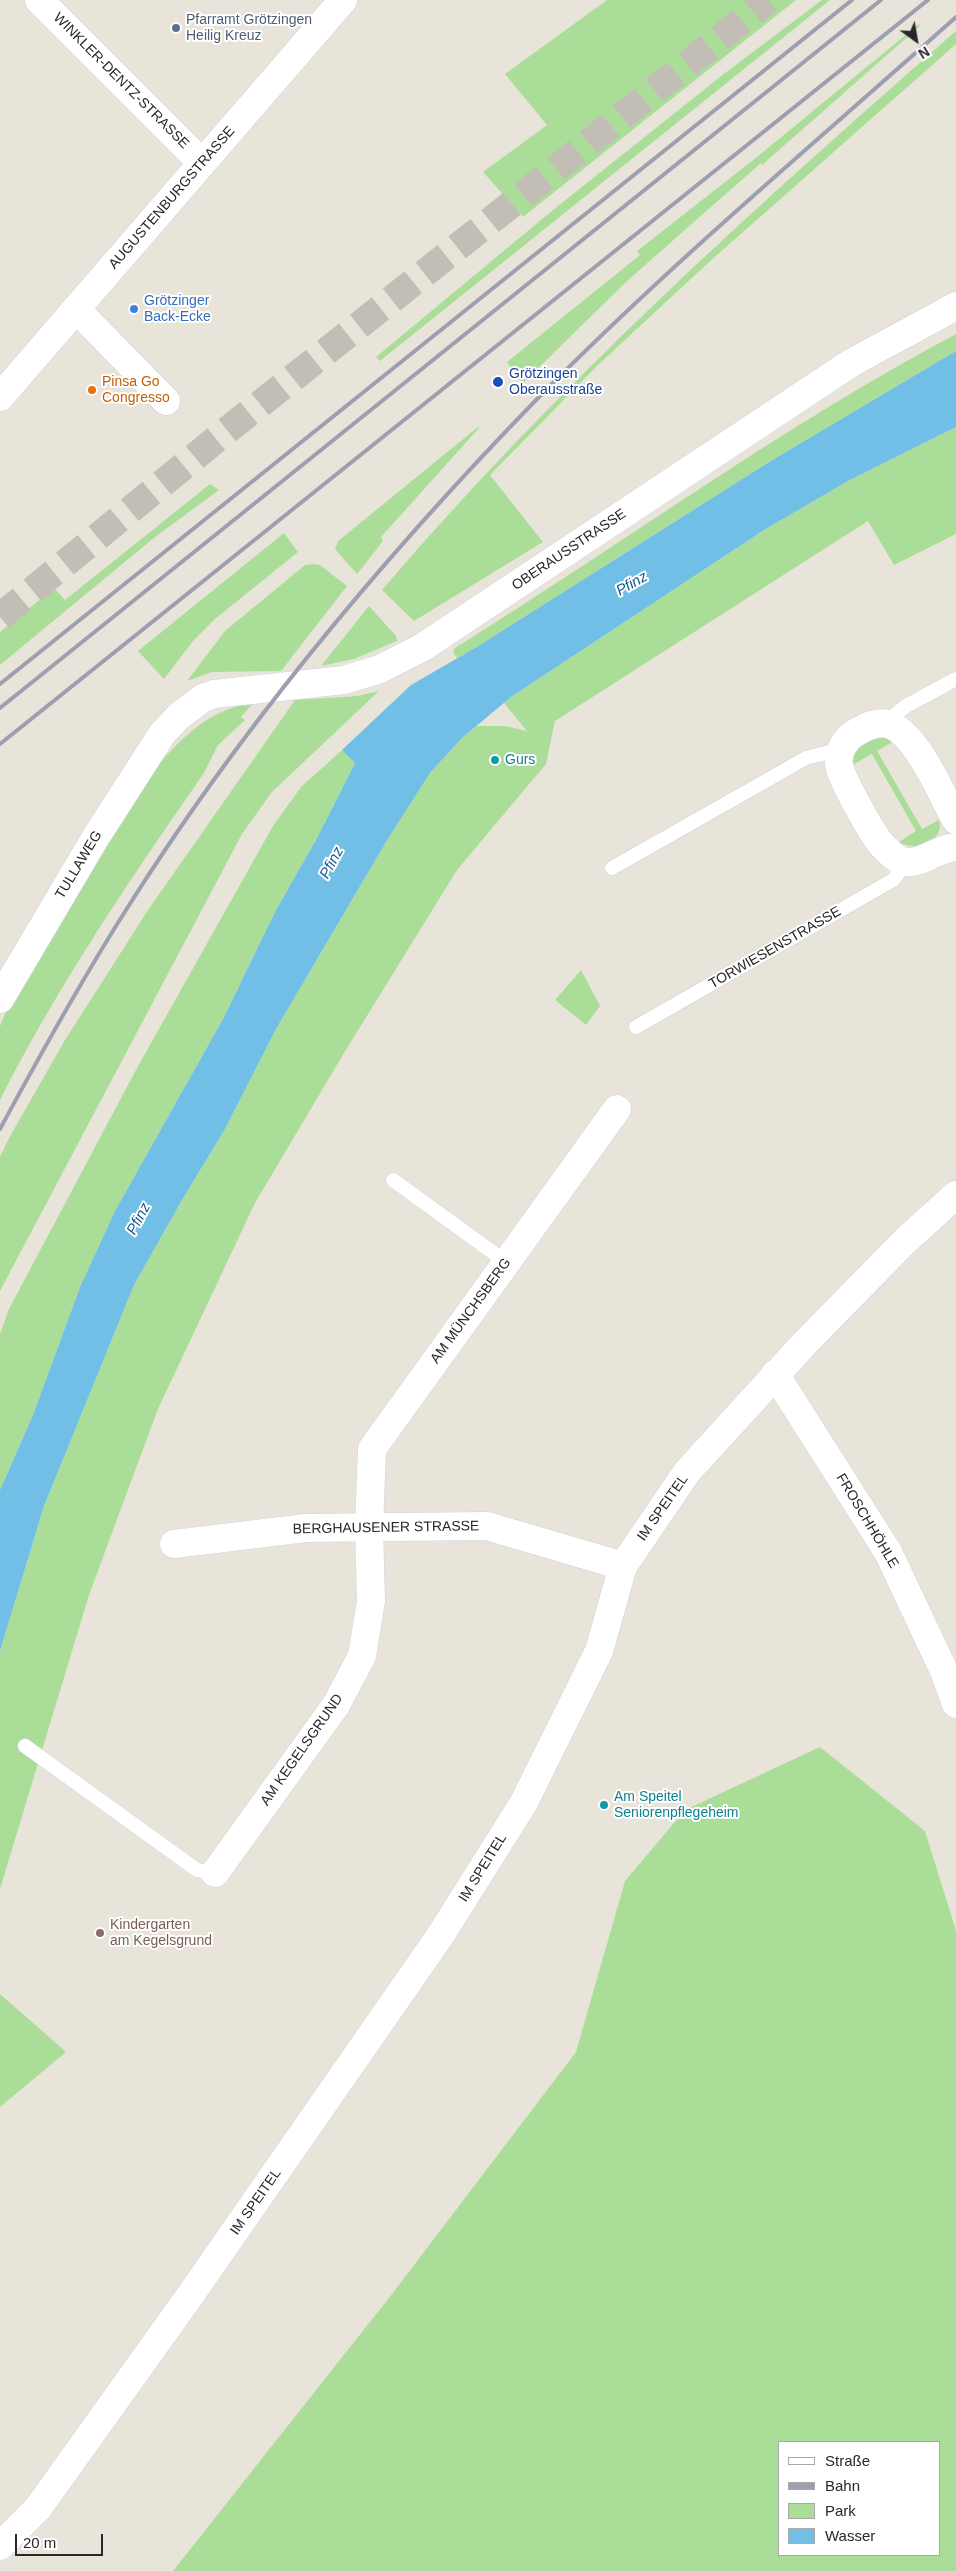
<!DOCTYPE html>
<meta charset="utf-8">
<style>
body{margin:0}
#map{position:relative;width:956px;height:2571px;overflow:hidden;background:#e9e4d9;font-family:Helvetica,sans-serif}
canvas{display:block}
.legend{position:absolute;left:778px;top:2441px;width:162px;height:115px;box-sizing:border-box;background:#fff;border:1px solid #a9a9a9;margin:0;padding:6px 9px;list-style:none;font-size:15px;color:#272727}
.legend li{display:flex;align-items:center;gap:10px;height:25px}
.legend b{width:25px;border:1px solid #a9a9a9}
.north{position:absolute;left:891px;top:15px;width:50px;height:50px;-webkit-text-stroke:4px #fff;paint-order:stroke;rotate:148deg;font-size:14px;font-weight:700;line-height:20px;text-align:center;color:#272727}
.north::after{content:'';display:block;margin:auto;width:18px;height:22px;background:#272727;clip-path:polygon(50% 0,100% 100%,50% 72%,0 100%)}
.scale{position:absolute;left:15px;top:2534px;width:88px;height:22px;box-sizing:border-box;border:2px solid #272727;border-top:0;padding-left:6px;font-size:15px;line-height:18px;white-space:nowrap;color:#272727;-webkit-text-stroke:4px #fff;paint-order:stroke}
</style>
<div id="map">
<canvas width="956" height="2571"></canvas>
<ul class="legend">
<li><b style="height:6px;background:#fff"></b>Straße</li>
<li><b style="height:6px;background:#9d9eb1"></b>Bahn</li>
<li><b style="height:14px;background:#aade98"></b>Park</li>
<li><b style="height:14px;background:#71bee7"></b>Wasser</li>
</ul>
<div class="north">N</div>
<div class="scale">20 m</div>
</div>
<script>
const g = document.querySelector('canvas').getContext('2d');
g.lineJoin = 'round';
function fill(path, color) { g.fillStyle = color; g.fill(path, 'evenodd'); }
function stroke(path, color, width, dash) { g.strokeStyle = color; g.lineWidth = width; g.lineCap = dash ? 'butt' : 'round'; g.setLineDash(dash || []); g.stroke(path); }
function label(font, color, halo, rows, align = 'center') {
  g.font = font + ' Helvetica,sans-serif'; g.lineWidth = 4; g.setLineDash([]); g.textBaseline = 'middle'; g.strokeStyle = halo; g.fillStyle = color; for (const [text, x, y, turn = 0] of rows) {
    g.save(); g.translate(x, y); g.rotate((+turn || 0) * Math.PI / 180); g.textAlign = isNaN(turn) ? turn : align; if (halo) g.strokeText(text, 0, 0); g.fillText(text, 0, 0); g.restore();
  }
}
const green = new Path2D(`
 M 607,0 L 796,0 L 523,217 L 483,172 L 547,125 L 505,74 Z
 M 822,0 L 830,0 L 380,361 L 376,357 L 553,210 L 725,73 Z
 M 919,24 L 920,26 L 762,165 L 761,163 L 627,281 L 522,384 L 507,362 L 640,255 L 637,251 L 752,161 Z
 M 956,31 L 956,44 L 708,263 L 598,365 L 490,475 L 543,542 L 414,621 L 382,590 C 556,386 755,207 956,31 Z
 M 956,334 L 956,351 L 774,459 L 475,648 L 457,658 L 453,652 L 455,648 C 622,544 781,427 956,334 Z
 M 478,427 L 479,428 L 381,537 L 383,541 L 357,574 L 335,549 L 338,541 Z
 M 956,427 L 956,534 L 894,565 L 868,521 L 555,721 L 546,764 L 457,870 L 341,1058 L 255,1203 L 158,1409 L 89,1595 L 0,1889 L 0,1651 L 44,1506 L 134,1285 L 182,1200 L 225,1129 L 276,1029 L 386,842 L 430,773 L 462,738 L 477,726 L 505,726 L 527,731 L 504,703 L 511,697 L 764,530 L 848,481 Z
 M 210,484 L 219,490 L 155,537 L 0,665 L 0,632 L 54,588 L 65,600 Z
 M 284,533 L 298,552 L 215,619 L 193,641 L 164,679 L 138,651 Z
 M 314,564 L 320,565 L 347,586 L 281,671 L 212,672 L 187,681 L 225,631 L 305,565 Z
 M 369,606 L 396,636 L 397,641 L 354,659 L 321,666 Z
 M 379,691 L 271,793 L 242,834 L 0,1291 L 0,1157 L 9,1138 L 65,1040 L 148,910 L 295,700 L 358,696 Z
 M 252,704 L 241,717 L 245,720 L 218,745 L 204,773 C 131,878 58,985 0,1100 C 0,1078 0,1048 0,1027 C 2,1014 34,966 43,951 C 82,882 164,708 252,704 Z
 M 877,734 L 894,741 L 877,751 L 922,829 L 939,820 C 945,842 914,852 899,842 L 916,831 L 872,754 L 854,764 L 852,760 L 857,745 Z
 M 342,750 L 355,763 L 317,838 L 276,910 L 223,1019 L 115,1211 L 80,1287 L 33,1415 L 0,1490 L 0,1334 L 9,1309 L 137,1068 L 273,826 L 301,787 Z
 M 581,970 L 600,1006 L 586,1025 L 555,1000 Z
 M 820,1747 L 925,1831 L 956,1931 L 956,2571 L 173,2571 L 392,2294 L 576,2052 L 625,1881 L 685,1810 ZM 940,2442 L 940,2555 L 780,2555 L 780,2442 Z
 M 0,1994 L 66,2052 L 0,2107 Z`);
const water = new Path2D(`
 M 956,351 L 956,427 L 848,481 L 764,530 L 511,697 L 462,738 L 430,773 L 386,842 L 276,1029 L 225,1129 L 182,1200 L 134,1285 L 44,1506 L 0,1651 L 0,1490 L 33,1415 L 80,1287 L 115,1211 L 223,1019 L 276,910 L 317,838 L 355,763 L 342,750 L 411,685 L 475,648 L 774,459 Z`);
const highwayTunnel = new Path2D(`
 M 0,617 L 225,432 L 768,0`);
const lane = new Path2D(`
 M 885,723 L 906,706 L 956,679
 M 612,868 L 806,758 L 841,749
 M 636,1027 L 893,880 L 907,862
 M 393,1180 L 506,1262
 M 25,1746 L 197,1870 L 215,1873`);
const street = new Path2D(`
 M 39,0 L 202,163
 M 76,309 L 166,401
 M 956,820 C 941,794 916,731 887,724 C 876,721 864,728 855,733 C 845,739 837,752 839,765 C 841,778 872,834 882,845 C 888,851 897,861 906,862 C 922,864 938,848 956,847
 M 0,999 L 94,840 L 162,734 L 179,716 L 203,698 L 214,694 L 344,680 L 380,669 L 423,647 L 851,363 L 956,306
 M 775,1374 L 888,1552 L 944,1671 L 956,1704
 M 174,1544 L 306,1528 L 487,1526 L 623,1566
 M 215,1873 L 336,1705 L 362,1656 L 371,1601 L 369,1528 L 372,1449 L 617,1109
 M 0,2546 L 38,2508 L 189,2297 L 440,1936 L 523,1804 L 599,1651 L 623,1566 L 687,1472 L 803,1345 L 904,1242 L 956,1195`);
const secondary = new Path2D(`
 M 0,397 L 343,0`);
const rail = new Path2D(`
 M 0,684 L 852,0
 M 0,708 L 881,0
 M 0,744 L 928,0
 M 0,1129 C 40,1055 81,981 126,910 C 243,724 386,554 539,397 C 671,263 816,142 956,17`);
const markers = [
 [176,28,5,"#5c6f8a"],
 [134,309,5,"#3f7fe0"],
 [498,382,6,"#1a4fb4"],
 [92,390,5,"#e8710a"],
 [495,760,5,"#0f9aa8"],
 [604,1805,5,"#0f9aa8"],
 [100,1933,5,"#8d6e63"]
];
const serviceNames = [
 ["Pfarramt Grötzingen",186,20],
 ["Heilig Kreuz",186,36]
];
const streetNames = [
 ["WINKLER-DENTZ-STRASSE",121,81,45],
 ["AUGUSTENBURGSTRASSE",172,198,-49],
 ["OBERAUSSTRASSE",569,550,-34],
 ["TULLAWEG",79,865,-59],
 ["TORWIESENSTRASSE",775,948,-30],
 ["AM MÜNCHSBERG",471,1311,-54],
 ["IM SPEITEL",663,1508,-55],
 ["FROSCHHÖHLE",867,1521,59],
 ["BERGHAUSENER STRASSE",386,1528,-1],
 ["AM KEGELSGRUND",302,1750,-55],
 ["IM SPEITEL",483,1868,-58],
 ["IM SPEITEL",256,2202,-55]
];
const shopNames = [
 ["Grötzinger",144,301],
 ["Back-Ecke",144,317]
];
const transitNames = [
 ["Grötzingen",509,374],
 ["Oberausstraße",509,390]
];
const foodNames = [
 ["Pinsa Go",102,382],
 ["Congresso",102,398]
];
const cultureNames = [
 ["Gurs",505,760],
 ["Am Speitel",614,1797],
 ["Seniorenpflegeheim",614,1813]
];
const educationNames = [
 ["Kindergarten",110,1925],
 ["am Kegelsgrund",110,1941]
];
const waterNames = [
 ["Pfinz",632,584,-30],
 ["Pfinz",332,863,-62],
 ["Pfinz",139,1219,-62]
];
fill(green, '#aade98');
fill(water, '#71bee7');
stroke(highwayTunnel, '#c2beb5', 28, [28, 14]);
stroke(lane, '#cfd1e0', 15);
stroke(street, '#cfd1e0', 29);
stroke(secondary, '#cfd1e0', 29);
stroke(lane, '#fff', 14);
stroke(street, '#fff', 28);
stroke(secondary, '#fff', 28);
stroke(rail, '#9d9eb1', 4);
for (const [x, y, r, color] of markers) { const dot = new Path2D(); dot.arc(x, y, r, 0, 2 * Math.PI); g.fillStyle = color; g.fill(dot); stroke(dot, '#fff', 2); }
label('14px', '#4e5e75', '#fff', serviceNames, 'left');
label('14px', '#272727', '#fff', streetNames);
label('14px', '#366cbe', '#fff', shopNames, 'left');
label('14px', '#164399', '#fff', transitNames, 'left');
label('14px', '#c56008', '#fff', foodNames, 'left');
label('14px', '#0d838f', '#fff', cultureNames, 'left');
label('14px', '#785e54', '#fff', educationNames, 'left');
label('italic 15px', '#145a8e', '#fff', waterNames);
</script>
